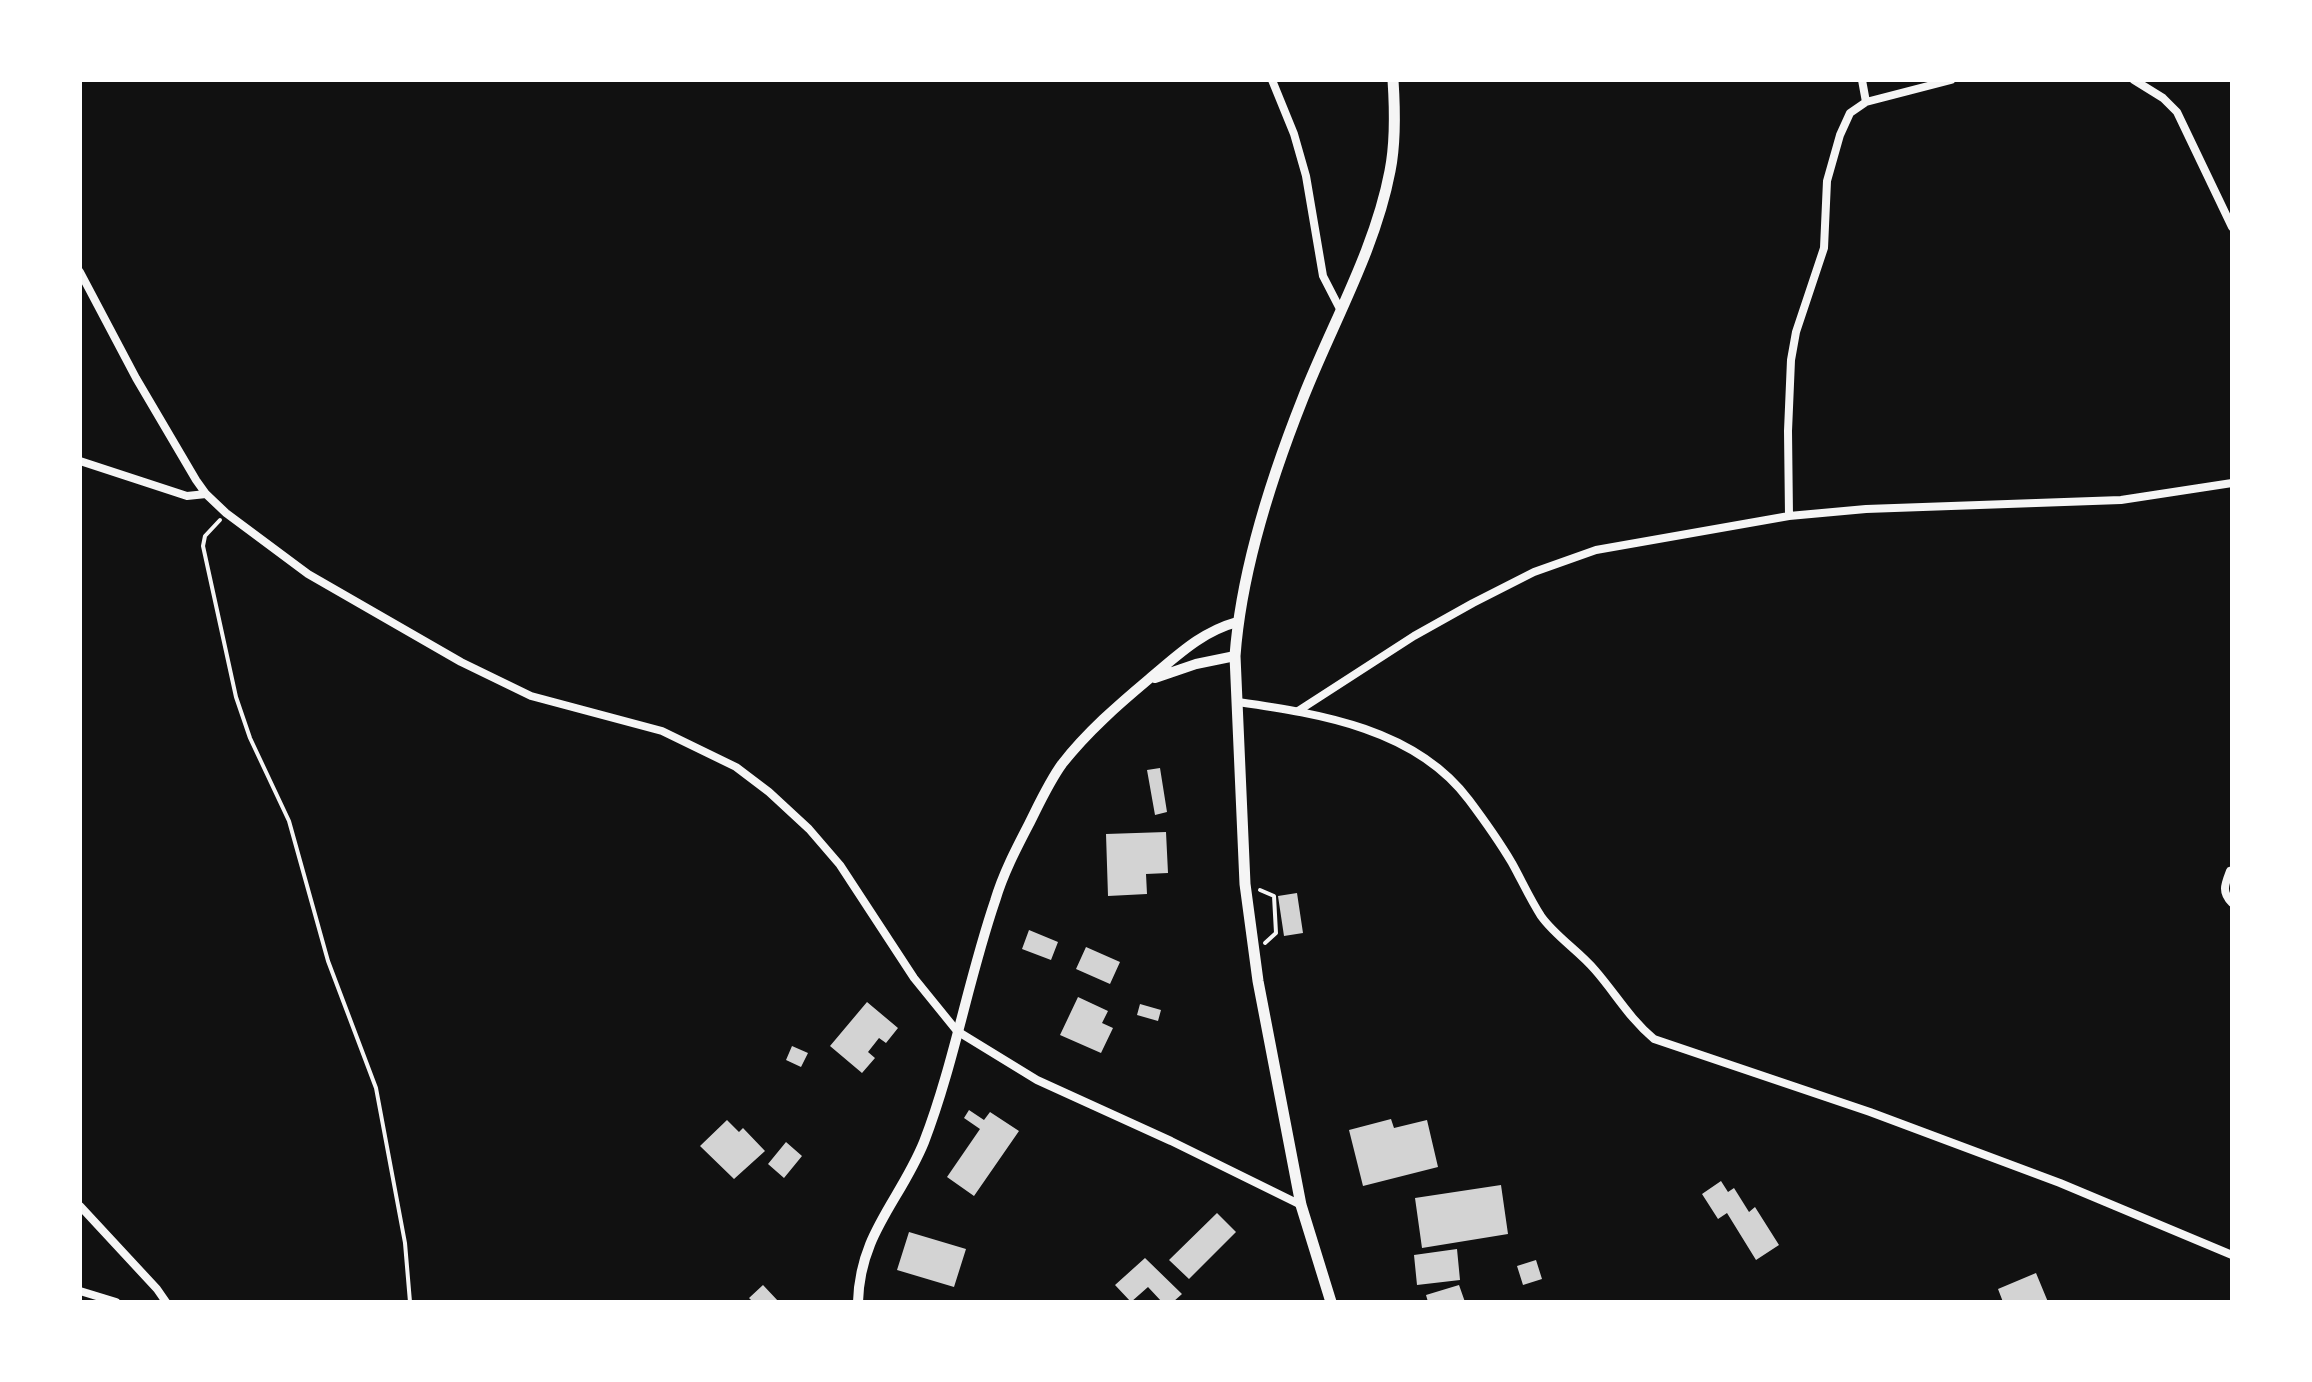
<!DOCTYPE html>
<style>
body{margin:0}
#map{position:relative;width:2312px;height:1382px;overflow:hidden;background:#111;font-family:Lora,serif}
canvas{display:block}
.frame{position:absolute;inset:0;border:82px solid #fff;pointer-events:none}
</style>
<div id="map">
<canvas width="2312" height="1382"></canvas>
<div class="frame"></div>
</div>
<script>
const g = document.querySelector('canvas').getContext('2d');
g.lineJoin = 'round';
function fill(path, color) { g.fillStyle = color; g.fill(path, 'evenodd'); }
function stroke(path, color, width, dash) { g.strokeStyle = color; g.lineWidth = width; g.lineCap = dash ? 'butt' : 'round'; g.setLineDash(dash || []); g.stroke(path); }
const building = new Path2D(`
 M 1160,768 L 1167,812 L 1155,815 L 1147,770 Z
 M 1166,832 L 1168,873 L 1146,874 L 1147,894 L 1108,896 L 1106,834 Z
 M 1297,893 L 1303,933 L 1284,936 L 1278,896 Z
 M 1029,930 L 1058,942 L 1051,960 L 1022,949 Z
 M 1086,947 L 1120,962 L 1110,984 L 1076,969 Z
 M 1078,997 L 1108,1011 L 1102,1023 L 1113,1028 L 1101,1053 L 1060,1035 Z
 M 867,1002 L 898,1028 L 886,1043 L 879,1038 L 868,1052 L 875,1058 L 862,1073 L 830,1046 Z
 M 1140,1004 L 1161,1010 L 1158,1021 L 1137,1015 Z
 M 792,1046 L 808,1053 L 801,1067 L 786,1060 Z
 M 969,1110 L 984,1120 L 990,1112 L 1019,1131 L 974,1196 L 947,1177 L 980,1129 L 964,1118 Z
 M 1391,1119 L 1394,1128 L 1427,1120 L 1438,1167 L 1363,1186 L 1349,1130 Z
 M 727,1120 L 739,1132 L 743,1128 L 765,1151 L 734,1179 L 700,1146 Z
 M 786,1142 L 802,1156 L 784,1178 L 768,1164 Z
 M 1721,1181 L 1728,1192 L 1734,1188 L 1749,1212 L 1755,1207 L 1779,1245 L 1756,1260 L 1727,1213 L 1718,1219 L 1702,1194 Z
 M 1501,1185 L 1508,1234 L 1422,1248 L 1415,1198 Z
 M 1217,1213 L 1236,1232 L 1189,1279 L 1169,1260 Z
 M 909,1232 L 966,1249 L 954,1287 L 897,1270 Z
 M 1457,1249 L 1460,1280 L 1417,1285 L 1414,1255 Z
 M 1145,1258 L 1182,1294 L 1173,1302 L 1162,1302 L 1148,1287 L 1131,1302 L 1115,1285 Z
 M 1536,1260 L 1542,1279 L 1523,1285 L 1517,1266 Z
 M 2036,1273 L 2048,1302 L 2003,1302 L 1998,1289 Z
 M 763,1285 L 779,1302 L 753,1302 L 749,1298 Z
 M 1459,1285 L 1465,1302 L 1428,1302 L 1426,1295 Z`);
const path = new Path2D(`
 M 220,520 L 205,536 L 203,546 L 236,697 L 250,738 L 289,821 L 328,961 L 376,1088 L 405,1243 L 410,1302`);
const service = new Path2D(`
 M 1260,890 L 1274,896 L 1276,933 L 1265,943`);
const minor = new Path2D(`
 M 1272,80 L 1294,134 L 1306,176 L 1323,276 L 1340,309
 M 2134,80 L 2163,98 L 2177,112 L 2232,227
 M 1866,102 L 1951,80
 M 80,272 L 136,378 L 196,480 L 206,494 L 226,513 L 308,574 L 461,662 L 531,696 L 662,731 L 736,767 L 769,792 L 809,829 L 840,865 L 914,978 L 957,1031 L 1037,1080 L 1171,1141 L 1301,1205
 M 80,461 L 187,496 L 206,494
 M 1789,516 L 1788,431 L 1791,360 L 1796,332 L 1824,248 L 1827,181 L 1840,135 L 1850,113 L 1866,102 L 1862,80
 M 1238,702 C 1321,714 1416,729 1469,800 C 1484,820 1499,841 1512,863 C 1522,881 1530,899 1541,916 C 1555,936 1579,951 1595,970 C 1616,994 1629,1018 1654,1039 L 1870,1112 L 2060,1183 L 2232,1255
 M 1298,711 L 1414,636 L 1473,603 L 1534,572 L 1596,550 L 1789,516 L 1866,509 L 2121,500 L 2232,483
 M 2230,871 C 2225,884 2221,892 2232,903
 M 80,1206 L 157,1289 L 166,1302
 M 80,1291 L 116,1302`);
const tertiary = new Path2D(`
 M 1155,678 L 1196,664 L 1235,656
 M 858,1302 C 860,1233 900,1201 924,1142 C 954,1064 968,980 995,901 C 1003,874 1016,849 1029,824 C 1039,804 1049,782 1062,764 C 1087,732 1118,705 1149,679 C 1178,655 1201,632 1237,622`);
const secondary = new Path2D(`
 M 1331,1302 L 1301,1205 L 1258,981 L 1245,884 L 1235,656 C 1241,573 1272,476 1303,398 C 1332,324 1375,250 1390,171 C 1396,141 1395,110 1393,80`);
fill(building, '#d3d3d3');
stroke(path, '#f5f5f5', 4);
stroke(service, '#f5f5f5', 4);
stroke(minor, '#f5f5f5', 8);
stroke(tertiary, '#f5f5f5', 10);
stroke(secondary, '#f5f5f5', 11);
</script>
